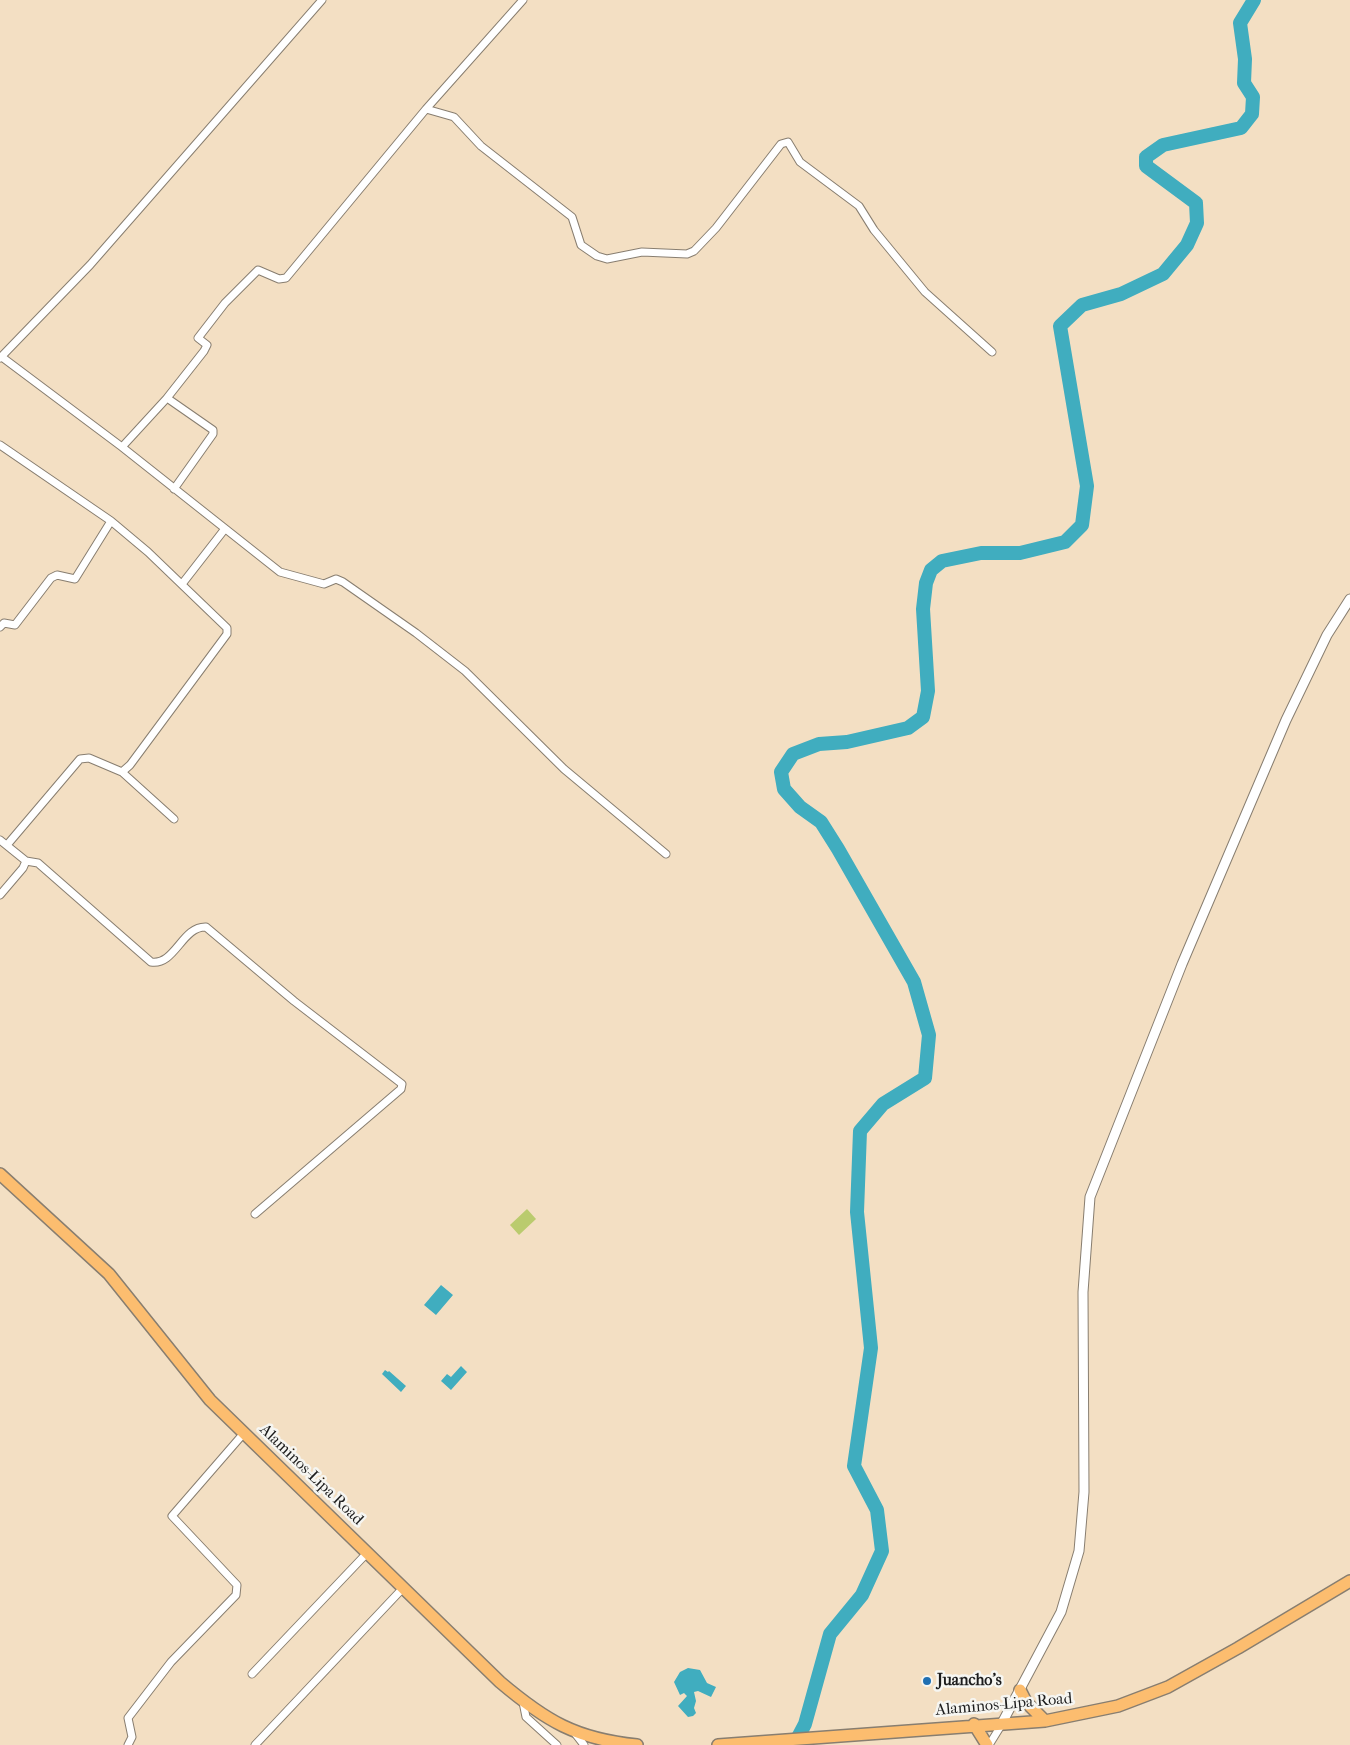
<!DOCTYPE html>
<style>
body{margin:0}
canvas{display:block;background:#f3dfc3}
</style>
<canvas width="1350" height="1745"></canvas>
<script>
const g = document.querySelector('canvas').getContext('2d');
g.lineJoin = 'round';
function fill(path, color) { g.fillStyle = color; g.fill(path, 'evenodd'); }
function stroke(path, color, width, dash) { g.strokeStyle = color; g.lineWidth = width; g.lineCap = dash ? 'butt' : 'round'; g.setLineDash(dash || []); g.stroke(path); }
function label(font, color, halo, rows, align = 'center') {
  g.font = font + ' "IM FELL French Canon",serif'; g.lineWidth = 5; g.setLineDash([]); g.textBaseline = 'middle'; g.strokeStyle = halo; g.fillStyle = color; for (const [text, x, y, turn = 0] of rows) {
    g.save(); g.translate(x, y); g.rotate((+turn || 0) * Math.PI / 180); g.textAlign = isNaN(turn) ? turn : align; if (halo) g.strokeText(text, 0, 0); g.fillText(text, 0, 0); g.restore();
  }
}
const green = new Path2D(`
 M 527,1209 L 536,1219 L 519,1235 L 510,1225 Z`);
const water = new Path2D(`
 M 441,1285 L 453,1295 L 436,1315 L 424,1305 Z
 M 461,1366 L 467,1372 L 451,1390 L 441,1381 L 447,1374 L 451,1377 Z
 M 385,1370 L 388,1372 L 389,1371 L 406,1386 L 401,1392 L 382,1374 Z
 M 688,1668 L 700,1670 L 707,1683 L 716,1687 L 711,1697 L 698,1691 L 694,1692 L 696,1701 L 694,1708 L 696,1713 L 693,1716 L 688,1717 L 678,1706 L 687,1696 L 684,1693 L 680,1695 L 674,1682 L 680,1672 Z`);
const river = new Path2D(`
 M 794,1745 L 805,1724 L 830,1634 L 862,1595 L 882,1551 L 877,1510 L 854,1466 L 871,1348 L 857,1212 L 860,1131 L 883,1104 L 925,1078 L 929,1035 L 914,982 L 838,849 L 821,822 L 800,807 L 784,789 L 781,772 L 793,754 L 819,744 L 847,742 L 908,728 L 923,717 L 928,691 L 923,609 L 926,583 L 931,570 L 942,561 L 981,553 L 1020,553 L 1065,542 L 1082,525 L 1087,486 L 1060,326 L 1082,305 L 1121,294 L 1163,274 L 1187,245 L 1197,223 L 1196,203 L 1146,166 L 1146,157 L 1163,145 L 1241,128 L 1252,114 L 1253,97 L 1244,83 L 1245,59 L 1240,23 L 1254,0`);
const minor = new Path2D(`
 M 426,109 L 454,117 L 481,146 L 572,217 L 581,245 L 597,256 L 607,259 L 642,252 L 687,254 L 694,251 L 716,228 L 781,144 L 788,142 L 800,162 L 859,206 L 874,230 L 925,292 L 992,352
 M 2,357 L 122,447 L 280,572 L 324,584 L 336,579 L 343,582 L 416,633 L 465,671 L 564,769 L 666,854
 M 0,358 L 90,265 L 322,0
 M 167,398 L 213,430 L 213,434 L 174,489
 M 0,445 L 111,521 L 148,552 L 227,628 L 227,634 L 130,765 L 122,772 L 89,758 L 80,759 L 7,845
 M 122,447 L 167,398 L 204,351 L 207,345 L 198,338 L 225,303 L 258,270 L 279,279 L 286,278 L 426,109 L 523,0
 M 182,584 L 224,530
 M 0,627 L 4,623 L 15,625 L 51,578 L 57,575 L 75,579 L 111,521
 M 122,772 L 174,819
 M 0,840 L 26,861 L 23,868 L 0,895
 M 26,861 L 38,863 L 151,962 C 175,966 182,926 206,927 L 294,1001 L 402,1084 L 401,1089 L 255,1214
 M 252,1674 L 368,1552
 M 523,1702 L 526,1717 L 557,1745
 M 574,1732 L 584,1745
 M 128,1745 L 132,1737 L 128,1718 L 171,1662 L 236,1595 L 237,1585 L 172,1516 L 244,1433
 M 255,1745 L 404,1587
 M 989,1745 L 1002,1724`);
const tertiary = new Path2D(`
 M 1002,1723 L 1061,1612 L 1079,1551 L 1084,1492 L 1083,1292 L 1090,1197 L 1182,964 L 1286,720 L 1327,635 L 1350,599`);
const primary = new Path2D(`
 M 0,1174 L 109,1274 L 210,1400 L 500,1682 C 546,1721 576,1739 637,1745
 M 1020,1690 L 1026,1702 L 1045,1721
 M 974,1724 L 987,1745
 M 718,1745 L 1045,1721 L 1118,1706 L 1168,1687 L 1238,1648 L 1350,1581`);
const markers = [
 [927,1681,5,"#1f6fb2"]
];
const streetNames = [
 ["Alaminos-Lipa Road",311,1475,44],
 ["Alaminos-Lipa Road",1004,1705,-5]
];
const poiNames = [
 ["Juancho's",937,1681]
];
fill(green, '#bacb6e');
fill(water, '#40adbf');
stroke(river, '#40adbf', 14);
stroke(minor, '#887e70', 9);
stroke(tertiary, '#887e70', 11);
stroke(primary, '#887e70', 14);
stroke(minor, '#fff', 7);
stroke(tertiary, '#fff', 9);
stroke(primary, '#fcbd6f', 11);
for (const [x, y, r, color] of markers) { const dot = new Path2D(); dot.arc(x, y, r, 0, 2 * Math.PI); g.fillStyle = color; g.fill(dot); stroke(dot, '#f6f6f2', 2); }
label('16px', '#1c1c1c', '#f6f6f2', streetNames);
label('bold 16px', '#1c1c1c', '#f6f6f2', poiNames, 'left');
</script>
